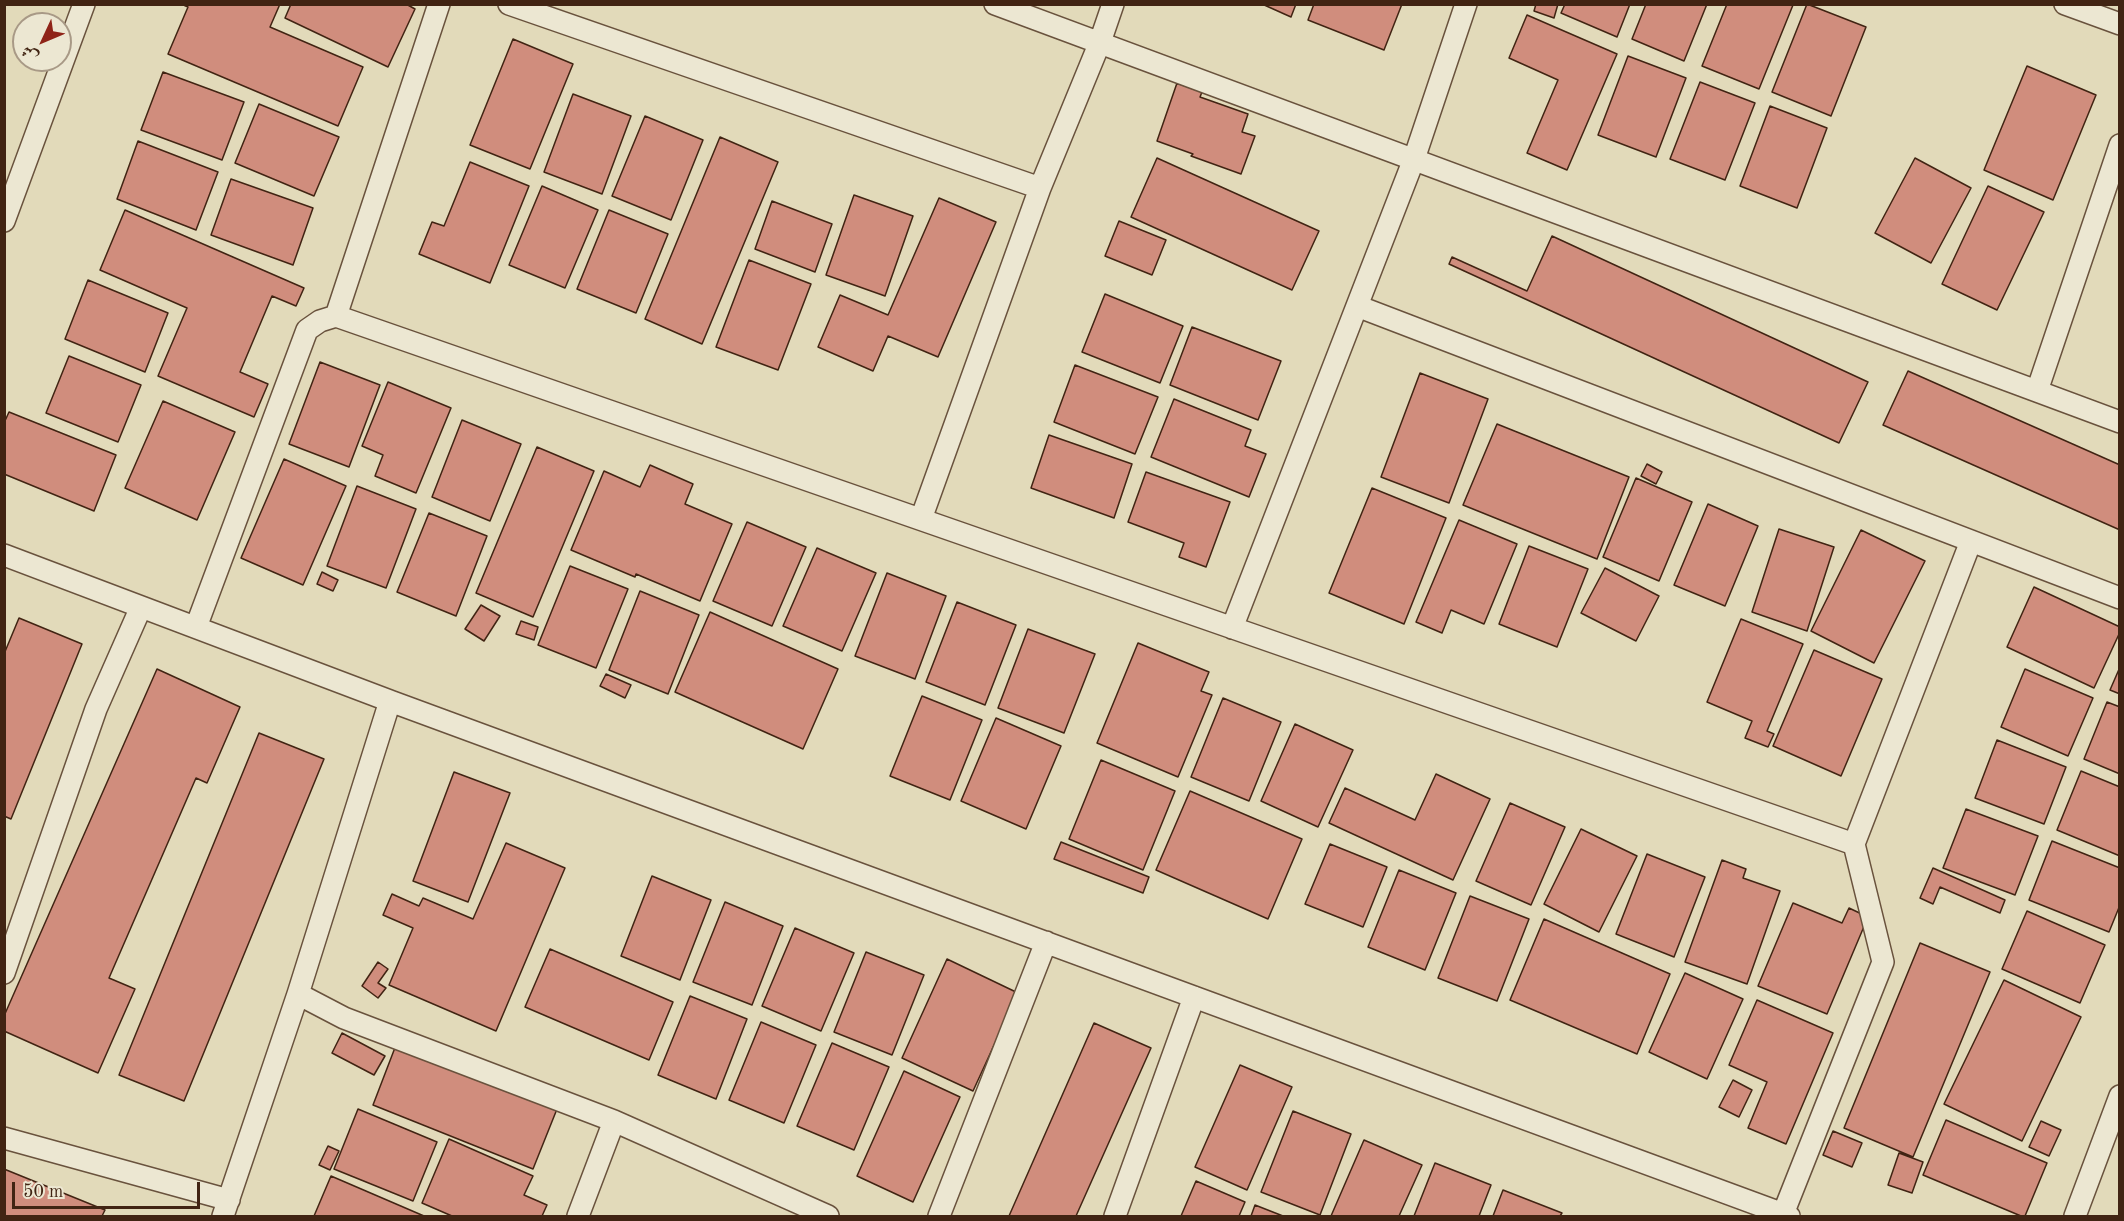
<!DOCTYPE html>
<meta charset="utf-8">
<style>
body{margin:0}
#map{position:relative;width:2124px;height:1221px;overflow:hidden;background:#e2daba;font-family:"Old Standard TT",Amiri,serif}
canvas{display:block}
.frame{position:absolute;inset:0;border:6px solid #412413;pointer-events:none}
.north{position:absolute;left:12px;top:12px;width:60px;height:60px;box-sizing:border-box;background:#ece7d2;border:2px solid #a89986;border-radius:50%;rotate:226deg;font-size:16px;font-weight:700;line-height:24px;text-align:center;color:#412413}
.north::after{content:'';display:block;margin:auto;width:21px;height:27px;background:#8f2418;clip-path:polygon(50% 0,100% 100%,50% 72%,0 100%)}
.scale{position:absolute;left:12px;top:1182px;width:188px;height:27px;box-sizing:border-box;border:3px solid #412413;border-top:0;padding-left:8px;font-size:18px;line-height:21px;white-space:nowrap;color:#412413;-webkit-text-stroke:4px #ece7d2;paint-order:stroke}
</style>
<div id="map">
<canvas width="2124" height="1221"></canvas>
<div class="frame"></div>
<div class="north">ش</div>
<div class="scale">50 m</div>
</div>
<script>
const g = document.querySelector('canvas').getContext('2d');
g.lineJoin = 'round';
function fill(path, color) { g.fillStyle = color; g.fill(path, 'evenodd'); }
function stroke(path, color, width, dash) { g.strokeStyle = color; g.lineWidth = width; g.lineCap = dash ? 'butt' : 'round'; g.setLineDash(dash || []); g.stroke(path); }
const building = new Path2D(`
 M 181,4 L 280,4 L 270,27 L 363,67 L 338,126 L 168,54 L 188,7 Z
 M 291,4 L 406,4 L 415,9 L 388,67 L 285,18 Z
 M 1262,4 L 1296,4 L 1291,17 Z
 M 1314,4 L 1402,4 L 1384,50 L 1308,20 Z
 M 1536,4 L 1558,4 L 1554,18 L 1534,11 Z
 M 1565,4 L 1630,4 L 1617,37 L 1561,13 Z
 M 1646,4 L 1707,4 L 1684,61 L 1632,39 Z
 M 1727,4 L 1793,5 L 1759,89 L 1702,66 Z
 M 1807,4 L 1866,27 L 1831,116 L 1772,92 Z
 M 1527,15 L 1617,54 L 1567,170 L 1527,153 L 1558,80 L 1509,58 Z
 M 513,39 L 573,64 L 530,169 L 470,145 Z
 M 1628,56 L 1686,78 L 1656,157 L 1598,135 Z
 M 2027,66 L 2096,95 L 2053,200 L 1984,170 Z
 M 163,72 L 244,102 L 222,160 L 141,130 Z
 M 1700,82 L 1755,103 L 1725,180 L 1670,159 Z
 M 1177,83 L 1202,92 L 1200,97 L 1248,114 L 1242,132 L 1255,136 L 1241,174 L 1191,156 L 1193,154 L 1157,141 Z
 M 573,94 L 631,116 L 602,194 L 544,172 Z
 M 259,104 L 339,137 L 314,196 L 235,163 Z
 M 1770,106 L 1827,128 L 1797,208 L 1740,186 Z
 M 645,116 L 703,140 L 671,220 L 612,196 Z
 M 720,137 L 778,162 L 702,344 L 645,319 Z
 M 138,141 L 218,172 L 196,230 L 117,199 Z
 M 1157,158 L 1319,231 L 1292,290 L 1131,217 Z
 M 1915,158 L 1971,188 L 1931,263 L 1875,233 Z
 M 470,162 L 529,186 L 490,283 L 419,254 L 432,222 L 444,226 Z
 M 231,179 L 313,208 L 293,265 L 211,235 Z
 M 542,186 L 598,210 L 565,288 L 509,265 Z
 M 1988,186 L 2044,212 L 1997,310 L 1942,284 Z
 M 854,195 L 913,216 L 885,296 L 826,275 Z
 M 939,198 L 996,222 L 938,357 L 888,336 L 873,371 L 818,347 L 840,295 L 888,315 Z
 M 772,201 L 832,224 L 815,272 L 755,249 Z
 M 125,210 L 304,288 L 296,306 L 272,296 L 240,372 L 268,384 L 254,417 L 158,376 L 187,308 L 100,270 Z
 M 609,210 L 668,234 L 636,313 L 577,289 Z
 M 1119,221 L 1166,240 L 1152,275 L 1105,256 Z
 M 1552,236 L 1868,382 L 1839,443 L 1449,264 L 1452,257 L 1527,291 Z
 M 749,260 L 811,284 L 778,370 L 716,347 Z
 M 88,280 L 168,313 L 145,372 L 65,339 Z
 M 1105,294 L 1183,326 L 1160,383 L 1082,352 Z
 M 1192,327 L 1281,361 L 1258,420 L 1170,385 Z
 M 69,356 L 141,385 L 118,442 L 46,413 Z
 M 320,362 L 380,385 L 349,467 L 289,444 Z
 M 1075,365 L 1158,397 L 1135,454 L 1054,422 Z
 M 1908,371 L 2120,465 L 2120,530 L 1883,425 Z
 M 1420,373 L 1488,399 L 1449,503 L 1381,477 Z
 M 388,382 L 451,408 L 416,493 L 375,476 L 383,455 L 362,446 Z
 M 1174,399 L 1251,430 L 1245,446 L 1266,454 L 1249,497 L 1151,457 Z
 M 163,401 L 235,432 L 197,520 L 125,488 Z
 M 9,412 L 116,455 L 94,511 L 4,474 L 4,423 Z
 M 462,420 L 521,444 L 490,521 L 432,497 Z
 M 1497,424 L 1629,477 L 1597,559 L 1463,505 Z
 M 1049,435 L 1132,464 L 1114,518 L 1031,488 Z
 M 537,447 L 594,471 L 533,617 L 476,593 Z
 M 284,459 L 346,486 L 303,585 L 241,558 Z
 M 1647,464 L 1662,472 L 1656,484 L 1641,476 Z
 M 650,465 L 693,484 L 685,504 L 732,524 L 700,601 L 636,574 L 635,577 L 571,550 L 604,471 L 640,487 Z
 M 1146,472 L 1230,502 L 1206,567 L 1179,557 L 1184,543 L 1128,522 Z
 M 1636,478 L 1692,502 L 1659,581 L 1603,557 Z
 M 357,486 L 416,509 L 386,588 L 327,566 Z
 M 1372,488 L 1446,518 L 1404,624 L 1329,593 Z
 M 1708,504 L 1758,526 L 1725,606 L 1674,585 Z
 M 429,513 L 487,536 L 456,616 L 397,592 Z
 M 1459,520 L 1517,544 L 1484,624 L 1451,610 L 1442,633 L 1416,622 Z
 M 747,522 L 806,547 L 772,626 L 713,601 Z
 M 1779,529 L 1834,547 L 1807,631 L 1752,612 Z
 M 1861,530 L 1925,561 L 1874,663 L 1811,631 Z
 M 1529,546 L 1588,569 L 1557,647 L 1499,624 Z
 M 817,548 L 876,573 L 842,651 L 783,626 Z
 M 570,566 L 628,589 L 596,668 L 538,645 Z
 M 1605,568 L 1659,596 L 1636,641 L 1581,613 Z
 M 322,572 L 338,580 L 333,591 L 317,584 Z
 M 887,573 L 946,596 L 915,679 L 855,656 Z
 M 2034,587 L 2120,627 L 2120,632 L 2094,688 L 2007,647 Z
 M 640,591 L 699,615 L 668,694 L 609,670 Z
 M 957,602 L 1016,625 L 985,705 L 926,682 Z
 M 481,605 L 500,616 L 484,641 L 465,629 Z
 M 710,612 L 838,669 L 803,749 L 675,692 Z
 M 19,618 L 82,644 L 11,819 L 4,816 L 4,654 Z
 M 1741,619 L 1803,644 L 1767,731 L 1774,734 L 1768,747 L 1745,738 L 1752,721 L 1707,702 Z
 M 521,621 L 538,627 L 534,640 L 516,634 Z
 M 1028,629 L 1095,654 L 1064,733 L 998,708 Z
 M 1138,643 L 1209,672 L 1201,691 L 1212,695 L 1178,777 L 1097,743 Z
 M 1814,650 L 1882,679 L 1841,776 L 1773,746 Z
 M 2120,667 L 2120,694 L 2110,690 Z
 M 157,669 L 240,707 L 207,783 L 196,778 L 109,978 L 135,989 L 98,1073 L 4,1031 L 4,1016 Z
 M 2025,669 L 2093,698 L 2068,756 L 2001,727 Z
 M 606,674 L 631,685 L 625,698 L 600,686 Z
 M 922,696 L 982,720 L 950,800 L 890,776 Z
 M 1223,698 L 1281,722 L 1249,801 L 1191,777 Z
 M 2107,702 L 2120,707 L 2120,774 L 2084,759 Z
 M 996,718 L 1061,746 L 1026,829 L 961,801 Z
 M 1295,724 L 1353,750 L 1318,827 L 1261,801 Z
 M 259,733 L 324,759 L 184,1101 L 119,1075 Z
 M 1997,740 L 2066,767 L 2044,824 L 1975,798 Z
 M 1101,760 L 1175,791 L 1143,870 L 1069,839 Z
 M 2081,771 L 2120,787 L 2120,856 L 2057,830 Z
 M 454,772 L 510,793 L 468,902 L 413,881 Z
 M 1436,774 L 1490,799 L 1453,880 L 1329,823 L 1345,788 L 1415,820 Z
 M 1190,791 L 1302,839 L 1268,919 L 1156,870 Z
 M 1510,803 L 1565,827 L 1531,905 L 1476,881 Z
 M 1966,809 L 2038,836 L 2015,895 L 1943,868 Z
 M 1581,829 L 1637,856 L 1599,932 L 1544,904 Z
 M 2052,841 L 2120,868 L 2120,905 L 2109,932 L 2029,900 Z
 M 1061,842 L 1149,877 L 1143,893 L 1054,859 Z
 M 506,843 L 565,868 L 496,1031 L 389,985 L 413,928 L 383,915 L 392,894 L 419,906 L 423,898 L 473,919 Z
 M 1330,844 L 1387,867 L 1363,927 L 1305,904 Z
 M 1647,854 L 1705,877 L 1674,957 L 1616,934 Z
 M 1722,860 L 1746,869 L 1743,878 L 1780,891 L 1747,984 L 1685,962 Z
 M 1933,868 L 2005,900 L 2000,913 L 1940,887 L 1933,904 L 1920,898 Z
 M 1399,870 L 1456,893 L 1425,970 L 1368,947 Z
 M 652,876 L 711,900 L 680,980 L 621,956 Z
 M 1470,896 L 1529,919 L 1497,1001 L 1438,978 Z
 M 725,902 L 783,926 L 752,1005 L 693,982 Z
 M 1793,903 L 1842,923 L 1849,908 L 1868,917 L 1827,1014 L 1758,986 Z
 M 2027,911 L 2105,945 L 2080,1003 L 2002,969 Z
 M 1544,919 L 1670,974 L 1637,1054 L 1510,1000 Z
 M 795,928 L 854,953 L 821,1031 L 762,1006 Z
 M 1920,943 L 1990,972 L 1913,1157 L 1844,1128 Z
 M 550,949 L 673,1002 L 649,1060 L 525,1007 Z
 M 866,952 L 924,975 L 892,1055 L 834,1032 Z
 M 947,959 L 1018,993 L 973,1091 L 902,1058 Z
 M 378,962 L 388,969 L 378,983 L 386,988 L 378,998 L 362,986 Z
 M 1685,973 L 1743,999 L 1707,1079 L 1649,1052 Z
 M 2004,980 L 2081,1017 L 2022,1141 L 1944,1104 Z
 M 690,996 L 747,1019 L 716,1099 L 658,1075 Z
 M 1757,1000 L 1833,1033 L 1786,1144 L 1748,1128 L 1767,1082 L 1729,1065 Z
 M 761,1022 L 816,1045 L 784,1123 L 729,1100 Z
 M 1094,1023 L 1151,1048 L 1076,1216 L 1009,1216 Z
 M 342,1033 L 385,1056 L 374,1075 L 332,1053 Z
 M 832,1043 L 889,1067 L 854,1150 L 797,1126 Z
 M 396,1045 L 557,1109 L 533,1169 L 373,1105 Z
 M 1240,1065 L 1292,1087 L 1247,1190 L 1195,1167 Z
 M 904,1071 L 960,1097 L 913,1202 L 857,1176 Z
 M 1733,1080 L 1752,1090 L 1739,1117 L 1719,1107 Z
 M 358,1109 L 437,1142 L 413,1201 L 334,1169 Z
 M 1293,1111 L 1351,1134 L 1320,1215 L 1261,1192 Z
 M 1946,1120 L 2047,1163 L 2025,1216 L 2021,1216 L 1923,1175 Z
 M 2041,1121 L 2061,1130 L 2049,1156 L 2029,1147 Z
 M 1833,1131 L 1862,1143 L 1852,1167 L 1823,1155 Z
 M 449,1139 L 533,1176 L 524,1195 L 547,1205 L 542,1216 L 452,1216 L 422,1203 Z
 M 1364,1140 L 1422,1165 L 1399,1216 L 1331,1216 Z
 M 328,1146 L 339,1151 L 330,1170 L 319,1165 Z
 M 1899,1153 L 1923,1162 L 1912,1193 L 1888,1185 Z
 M 1435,1163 L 1491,1185 L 1479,1216 L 1414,1216 Z
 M 4,1169 L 105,1210 L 102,1216 L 4,1216 Z
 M 331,1176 L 424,1216 L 314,1216 Z
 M 1196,1181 L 1245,1202 L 1239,1216 L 1181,1216 Z
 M 1503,1190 L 1562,1213 L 1560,1216 L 1493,1216 Z
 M 1255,1205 L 1283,1216 L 1251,1216 Z`);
const minor = new Path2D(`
 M 439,4 L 336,316 L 1854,844 L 1971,541
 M 509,4 L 1040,188 L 1100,42 L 1113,4
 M 995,4 L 2120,422
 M 2065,4 L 2120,24
 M 4,221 L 84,4
 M 1357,306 L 2120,598
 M 2037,391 L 2120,145
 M 921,519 L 1040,188
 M 4,555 L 390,701 L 298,994 L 223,1216
 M 196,627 L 307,330 L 320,321 L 336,316
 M 1232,628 L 1414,159 L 1466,4
 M 390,701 L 1789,1216
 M 4,973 L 96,709 L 141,607
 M 298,994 L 344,1018 L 614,1121
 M 4,1138 L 229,1200
 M 1783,1214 L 1883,962 L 1854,844
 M 578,1216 L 614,1121 L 828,1216
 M 939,1216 L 1046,942
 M 1115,1216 L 1194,997
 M 2075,1216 L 2120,1096`);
fill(building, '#d08d7d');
stroke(building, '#412413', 1.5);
stroke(minor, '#69523d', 24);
stroke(minor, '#ece7d2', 21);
</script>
